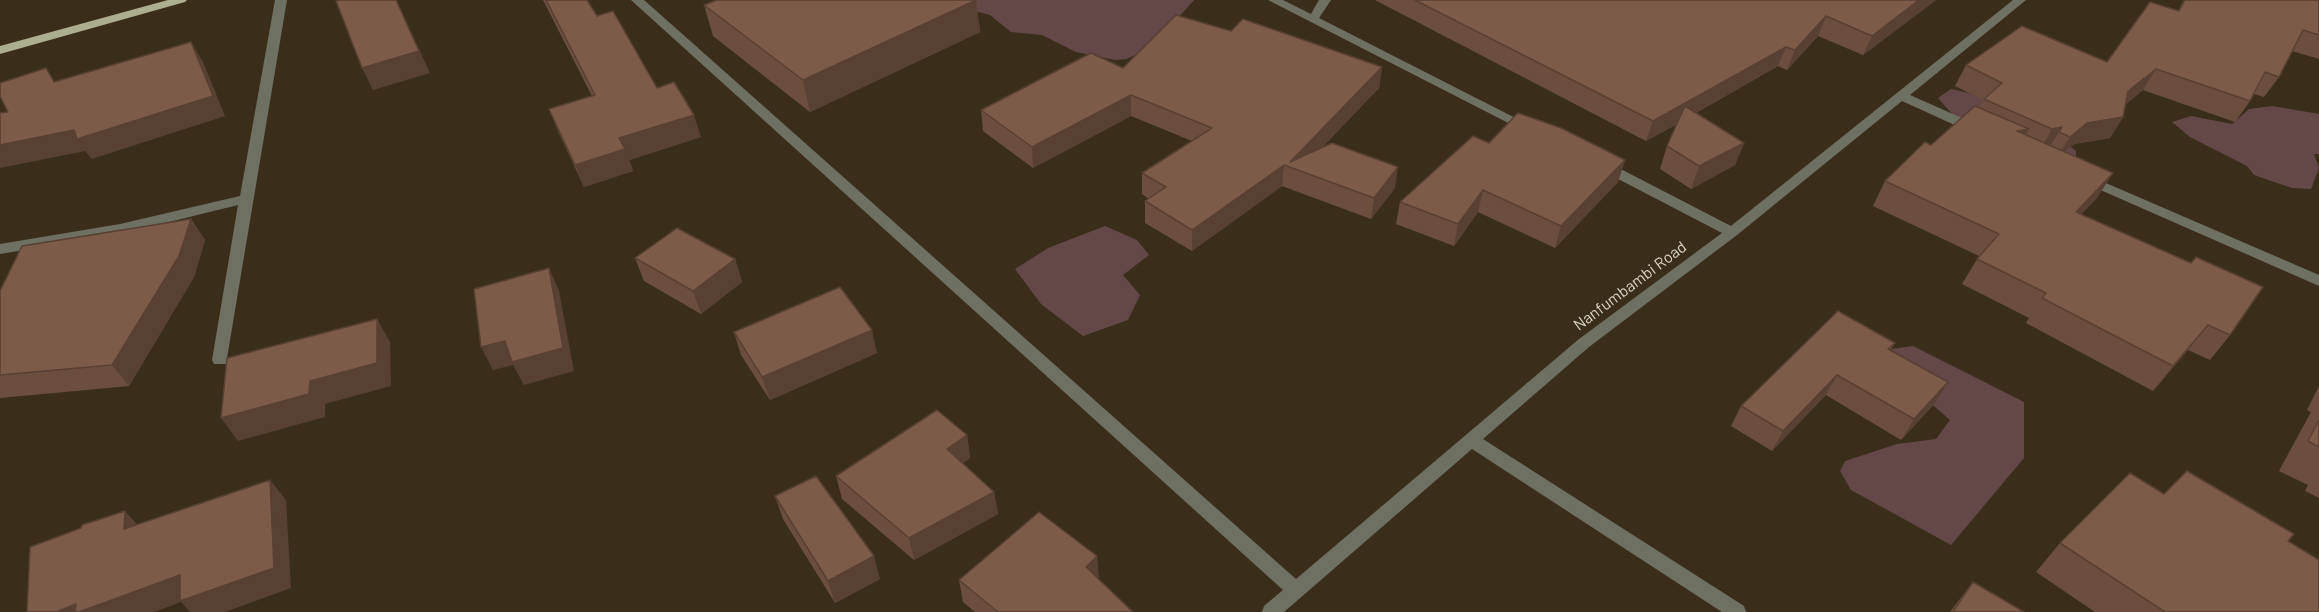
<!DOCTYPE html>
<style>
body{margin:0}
canvas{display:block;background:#3a2e1a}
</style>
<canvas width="2319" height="612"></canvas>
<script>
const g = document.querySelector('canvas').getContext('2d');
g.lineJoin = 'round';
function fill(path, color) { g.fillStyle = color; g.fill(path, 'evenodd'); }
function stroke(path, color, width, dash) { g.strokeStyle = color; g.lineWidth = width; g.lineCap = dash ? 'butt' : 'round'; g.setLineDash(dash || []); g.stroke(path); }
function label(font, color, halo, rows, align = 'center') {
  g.font = font + ' Barlow,sans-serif'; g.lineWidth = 4.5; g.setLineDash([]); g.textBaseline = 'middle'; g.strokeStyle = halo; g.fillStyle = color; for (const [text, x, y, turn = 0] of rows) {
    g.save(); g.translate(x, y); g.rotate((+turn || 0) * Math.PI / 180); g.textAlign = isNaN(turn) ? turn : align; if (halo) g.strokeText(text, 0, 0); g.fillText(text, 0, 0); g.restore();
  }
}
const green = new Path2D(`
 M 947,0 L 1194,0 L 1151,48 L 1126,59 L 1115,60 L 1076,52 L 1042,35 L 1011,32 L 990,15 L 957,6 Z
 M 1951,89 C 1995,97 2041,122 2076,151 L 2076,161 L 2059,163 L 1952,114 L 1938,98 Z
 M 2272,106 L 2319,114 L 2319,154 L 2314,154 L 2319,168 L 2311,189 L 2292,188 L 2254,175 L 2247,166 L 2190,137 L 2172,122 L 2191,116 L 2232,124 L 2249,109 Z
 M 1105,226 L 1137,240 L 1149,255 L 1123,275 L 1140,295 L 1128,320 L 1083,336 L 1041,304 L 1015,269 L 1048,248 Z
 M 1913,346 L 2024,402 L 2024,458 L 1951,545 L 1851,490 L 1840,471 L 1845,461 L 1897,444 L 1936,439 L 1950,420 L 1894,371 L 1892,349 Z`);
const minor = new Path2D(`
 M 275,0 L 287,0 L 226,364 L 214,364 L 212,360 L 238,205 L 120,234 L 0,254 L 0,244 L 120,224 L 240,196 Z
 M 631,0 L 644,0 L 1296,579 L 1579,339 L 1722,233 L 1599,169 L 1597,166 L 1599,163 L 1609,163 L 1731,226 L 2013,0 L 2026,0 L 1910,95 L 1980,126 L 1981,129 L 1980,132 L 1970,132 L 1902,101 L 1737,235 L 1589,347 L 1483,439 L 1744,606 L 1746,612 L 1722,612 L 1472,449 L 1284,612 L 1262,612 L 1264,606 L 1283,590 Z
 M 1268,0 L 1283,0 L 1311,14 L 1319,0 L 1331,0 L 1319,18 L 1535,128 L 1534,131 L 1524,131 Z
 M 2085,174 L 2319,275 L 2319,286 L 2080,181 L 2078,178 L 2080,175 Z`);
const major = new Path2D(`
 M 168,0 L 187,0 L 185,2 L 0,54 L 0,46 Z`);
const wall = new Path2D(`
 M 543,0 L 587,0 L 597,16 L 657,88 L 701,137 L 629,160 L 633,171 L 584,187 L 558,131 L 549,109 L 592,96 Z
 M 976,0 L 980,32 L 810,112 L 713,36 L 704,5 Z
 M 1375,0 L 1936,0 L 1863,55 L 1818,36 L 1787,70 L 1778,66 L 1696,113 L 1744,143 L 1735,165 L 1691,189 L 1660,169 L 1667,146 L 1677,124 L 1646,141 Z
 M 2184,0 L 2319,0 L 2319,59 L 2292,51 L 2279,77 L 2264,97 L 2254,94 L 2250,101 L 2235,122 L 2143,90 L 2126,104 L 2123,117 L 2110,138 L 2074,144 L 2064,152 L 2113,173 L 2097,198 L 2081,214 L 2230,335 L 2210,360 L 2188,350 L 2153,391 L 2026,323 L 2029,318 L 1962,284 L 1979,256 L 1873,206 L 1885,181 L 1931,145 L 1979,108 L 1983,100 L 1955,86 L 1966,65 L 2107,62 L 2178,11 Z
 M 1231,31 L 1382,67 L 1379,88 L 1322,147 L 1395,188 L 1371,219 L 1282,186 L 1192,251 L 1145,223 L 1145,201 L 1149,199 L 1142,194 L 1142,173 L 1192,141 L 1131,116 L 1033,168 L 983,131 L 981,110 L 1123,68 Z
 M 1489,143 L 1625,160 L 1618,182 L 1555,248 L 1478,212 L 1454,246 L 1396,224 L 1400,202 Z
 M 191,219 L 205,240 L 194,277 L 129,386 L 0,398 L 0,291 Z
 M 635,258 L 735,259 L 742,282 L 701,314 L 644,281 Z
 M 734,332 L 877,353 L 770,400 L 741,355 Z
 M 1895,343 L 1890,351 L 1935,403 L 1901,440 L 1826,395 L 1772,451 L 1731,426 L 1741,406 Z
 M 2319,386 L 2319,498 L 2305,491 L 2308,485 L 2279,471 L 2311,412 L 2307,410 Z
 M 967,435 L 970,458 L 963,463 L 994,492 L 998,514 L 914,560 L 842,499 L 836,476 Z
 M 2164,494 L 2288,541 L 2319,612 L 2095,612 L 2036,572 L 2060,543 Z
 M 775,496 L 880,579 L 835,603 L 783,519 Z
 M 1097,556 L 1098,579 L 1133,612 L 975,612 L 963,602 L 959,580 Z
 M 1973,582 L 2024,612 L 1950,612 Z`);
const shadedWall = new Path2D(`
 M 976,0 L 980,32 L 810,112 L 803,80 Z
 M 1919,0 L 1936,0 L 1863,55 L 1872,36 Z
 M 400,8 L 430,73 L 373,90 L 362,68 Z
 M 1826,16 L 1818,36 L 1787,70 L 1795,50 Z
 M 191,42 L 203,62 L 225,116 L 92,159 L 85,151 L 0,168 L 0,145 L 74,130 Z
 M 1786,47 L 1778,66 L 1646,141 L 1653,121 Z
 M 1382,67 L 1379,88 L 1300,171 L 1290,162 Z
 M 2156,69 L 2143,90 L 2115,112 L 2128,91 Z
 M 1131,95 L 1131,116 L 1033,168 L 1032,147 Z
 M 694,115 L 701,137 L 629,160 L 633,171 L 584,187 L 575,165 L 619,138 Z
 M 2123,117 L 2110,138 L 2074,144 L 2057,157 L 2070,137 L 2087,123 Z
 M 2062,127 L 2049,148 L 2040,150 L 2052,129 Z
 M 2029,129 L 2015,154 L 2017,131 Z
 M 1744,143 L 1735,165 L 1691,189 L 1699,166 Z
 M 1625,160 L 1618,182 L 1555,248 L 1561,226 Z
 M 1284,165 L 1282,186 L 1192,251 L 1192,230 Z
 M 1398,167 L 1395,188 L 1371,219 L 1374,198 Z
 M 2113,173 L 2097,198 L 2060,236 L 2076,212 Z
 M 1483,190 L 1478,212 L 1454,246 L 1458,224 Z
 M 191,219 L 205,240 L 194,277 L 129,386 L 112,365 Z
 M 735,259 L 742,282 L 701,314 L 693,291 Z
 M 549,268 L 559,291 L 574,371 L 524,385 L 513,365 L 493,370 L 481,347 L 505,341 Z
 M 377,319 L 390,342 L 391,386 L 325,404 L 325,417 L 238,441 L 221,418 Z
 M 2208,325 L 2188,350 L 2153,391 L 2173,366 Z
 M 872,330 L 877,353 L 770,400 L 762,377 Z
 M 1837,375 L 1826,395 L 1772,451 L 1783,431 Z
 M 1948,382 L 1935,403 L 1901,440 L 1914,419 Z
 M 967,435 L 970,458 L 951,472 L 947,449 Z
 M 270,480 L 286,500 L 291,588 L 225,612 L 190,612 L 181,602 L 154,612 L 56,612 Z
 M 994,492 L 998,514 L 914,560 L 909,538 Z
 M 125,511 L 144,532 L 124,529 Z
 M 874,556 L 880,579 L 835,603 L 828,581 Z
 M 1097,556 L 1099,579 L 1087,589 L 1086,567 Z`);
const building = new Path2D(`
 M 341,0 L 396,0 L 419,51 L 362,68 L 336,1 Z
 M 546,0 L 587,0 L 597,16 L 613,11 L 657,88 L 674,82 L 694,115 L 619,138 L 625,149 L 575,165 L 549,109 L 595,95 Z
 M 717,0 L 976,0 L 803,80 L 704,5 Z
 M 1415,0 L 1919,0 L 1872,36 L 1826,16 L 1795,50 L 1786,47 L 1653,121 Z
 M 2185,0 L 2319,0 L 2319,35 L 2303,30 L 2279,77 L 2265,72 L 2250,101 L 2156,69 L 2128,91 L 2123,117 L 2087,123 L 2070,137 L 2059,132 L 2062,127 L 2052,129 L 1984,99 L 2002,83 L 1966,65 L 2022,26 L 2107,62 L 2150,2 L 2179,11 Z
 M 1176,15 L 1231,31 L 1243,19 L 1382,67 L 1290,162 L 1332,143 L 1398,167 L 1374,198 L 1284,165 L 1192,230 L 1145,201 L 1166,187 L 1142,173 L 1212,128 L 1131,95 L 1032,147 L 981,110 L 1091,53 L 1123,68 Z
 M 191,42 L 213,96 L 77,139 L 74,130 L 0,145 L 0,113 L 8,112 L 0,96 L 0,83 L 46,68 L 54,82 Z
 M 1685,106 L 1744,143 L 1699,166 L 1667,146 Z
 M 1975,106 L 2029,129 L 2017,131 L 2113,173 L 2076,212 L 2191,263 L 2196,257 L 2263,287 L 2230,335 L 2208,325 L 2173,366 L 2042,298 L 2046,293 L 1977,259 L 1999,234 L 1885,181 L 1925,142 L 1931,145 Z
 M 1518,113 L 1561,128 L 1625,160 L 1561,226 L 1483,190 L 1458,224 L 1400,202 L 1473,136 L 1489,143 Z
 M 191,219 L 179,256 L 112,365 L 0,375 L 0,291 L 22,246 Z
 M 677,228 L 735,259 L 693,291 L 635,258 Z
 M 549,268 L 563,348 L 512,362 L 505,341 L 481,347 L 474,289 Z
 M 840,287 L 872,330 L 762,377 L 734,332 Z
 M 1838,311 L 1895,343 L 1888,349 L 1948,382 L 1914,419 L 1837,375 L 1783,431 L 1741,406 Z
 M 377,319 L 377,363 L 310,381 L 309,394 L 221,418 L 227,358 Z
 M 937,410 L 967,435 L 947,449 L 994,492 L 909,538 L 836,476 Z
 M 2319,420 L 2319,447 L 2308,441 Z
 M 2187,471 L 2294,534 L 2288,541 L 2319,560 L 2319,612 L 2165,612 L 2060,543 L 2130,473 L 2164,494 Z
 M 816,476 L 874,556 L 828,581 L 775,496 Z
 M 270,480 L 274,568 L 180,601 L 180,575 L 79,612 L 75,612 L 76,604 L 56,612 L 27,612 L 30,547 L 81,528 L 82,525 L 125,511 L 124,529 Z
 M 1039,512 L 1097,556 L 1086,567 L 1133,612 L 998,612 L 959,580 Z
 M 1973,582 L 2024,612 L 1953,612 Z`);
const streetNames = [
 ["Nanfumbambi Road",1630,286,-37]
];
fill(green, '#644747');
fill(minor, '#6e7061');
fill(major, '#acaf8f');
fill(wall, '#6c4e3f');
fill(shadedWall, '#584033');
fill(building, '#7d5b49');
stroke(building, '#584033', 1.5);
label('16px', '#dad3c6', '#3a2e1a', streetNames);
</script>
